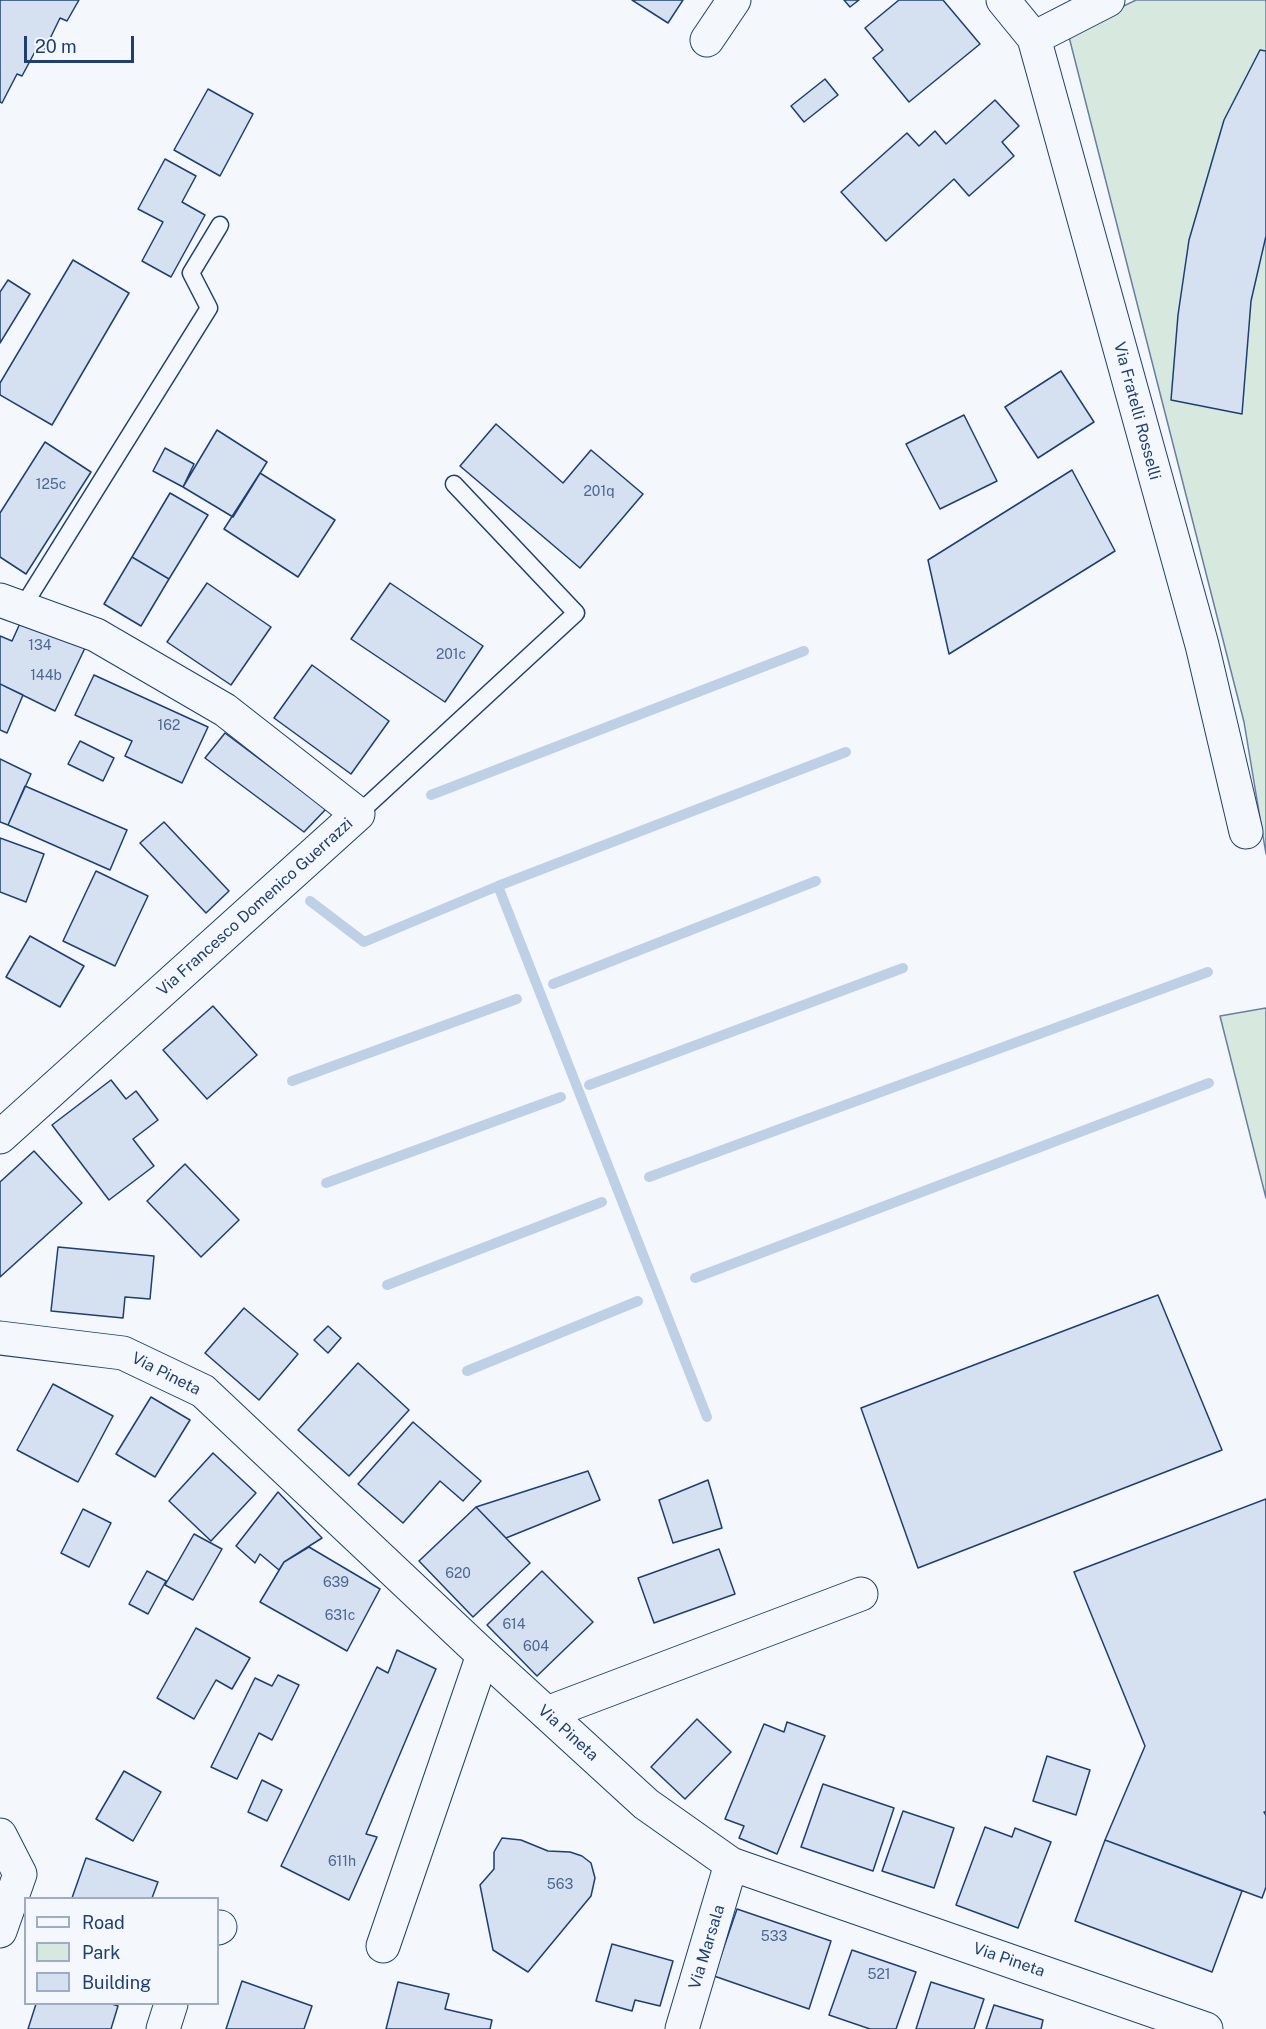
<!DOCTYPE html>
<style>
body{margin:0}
#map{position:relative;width:1266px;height:2029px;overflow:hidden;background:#f4f7fb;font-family:"Public Sans",sans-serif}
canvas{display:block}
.legend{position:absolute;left:24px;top:1897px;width:195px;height:108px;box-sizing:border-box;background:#f4f7fb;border:2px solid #9eadc5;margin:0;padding:8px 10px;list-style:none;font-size:18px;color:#1d3f73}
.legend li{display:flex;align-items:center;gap:12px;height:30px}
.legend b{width:30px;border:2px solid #9eadc5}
.scale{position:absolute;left:24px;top:36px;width:110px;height:27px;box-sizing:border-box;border:3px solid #1d3f73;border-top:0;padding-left:8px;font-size:18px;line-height:21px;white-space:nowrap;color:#1d3f73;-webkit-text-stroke:4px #f4f7fb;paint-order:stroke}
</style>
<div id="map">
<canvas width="1266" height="2029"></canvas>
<ul class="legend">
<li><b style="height:8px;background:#f4f7fb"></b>Road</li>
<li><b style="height:16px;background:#d7e8df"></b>Park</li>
<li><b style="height:16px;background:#d5e0f0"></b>Building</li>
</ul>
<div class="scale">20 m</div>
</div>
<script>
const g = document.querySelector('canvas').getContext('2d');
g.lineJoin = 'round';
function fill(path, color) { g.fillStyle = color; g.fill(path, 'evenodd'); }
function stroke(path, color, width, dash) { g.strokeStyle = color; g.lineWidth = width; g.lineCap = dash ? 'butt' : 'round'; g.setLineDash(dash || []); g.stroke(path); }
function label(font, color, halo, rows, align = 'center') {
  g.font = font + ' "Public Sans",sans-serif'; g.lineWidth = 4.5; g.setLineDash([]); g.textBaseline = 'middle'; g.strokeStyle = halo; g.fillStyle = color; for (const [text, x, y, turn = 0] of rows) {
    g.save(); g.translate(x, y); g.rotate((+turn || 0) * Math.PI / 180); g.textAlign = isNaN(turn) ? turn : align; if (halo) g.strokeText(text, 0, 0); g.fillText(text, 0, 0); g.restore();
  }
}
const green = new Path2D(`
 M 1136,0 L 1266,0 L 1266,854 L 1244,722 L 1068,33 Z
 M 1266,1008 L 1266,1198 L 1220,1016 Z`);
const stream = new Path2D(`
 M 431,795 L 804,651
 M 498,886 L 707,1417
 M 310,901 L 364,942 L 498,886 L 846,752
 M 553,984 L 816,881
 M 292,1081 L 517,999
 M 589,1085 L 903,968
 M 649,1177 L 1208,972
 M 326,1183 L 561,1097
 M 695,1278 L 1209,1083
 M 387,1285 L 602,1202
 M 467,1371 L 638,1301`);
const building = new Path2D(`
 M 0,0 L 79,0 L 67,21 L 60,18 L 44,51 L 37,48 L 22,76 L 17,74 L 2,103 L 0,102 Z
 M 632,0 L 683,0 L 668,23 Z
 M 844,0 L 859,0 L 850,7 Z
 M 899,0 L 943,0 L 980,44 L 909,102 L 873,58 L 883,50 L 865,28 Z
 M 1260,50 L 1266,51 L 1266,236 L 1251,301 L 1242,414 L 1171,400 L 1178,315 L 1189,240 L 1224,120 Z
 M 825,79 L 838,95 L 804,122 L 791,106 Z
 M 208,89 L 253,114 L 220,176 L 174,150 Z
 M 995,100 L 1019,126 L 1002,142 L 1014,156 L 969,196 L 954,179 L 886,241 L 841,192 L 907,133 L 919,146 L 935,131 L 946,144 Z
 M 165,159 L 196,176 L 182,202 L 205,215 L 171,277 L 142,261 L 163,222 L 138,209 Z
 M 73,260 L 129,293 L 52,425 L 0,395 L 0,383 Z
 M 8,280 L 30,294 L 0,343 L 0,292 Z
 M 1061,371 L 1094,422 L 1038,458 L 1005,407 Z
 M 964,415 L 997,481 L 940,509 L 906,444 Z
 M 496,424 L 563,483 L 591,450 L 643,494 L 580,568 L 460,466 Z
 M 217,430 L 267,462 L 233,517 L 183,487 Z
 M 45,442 L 91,472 L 26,574 L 0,557 L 0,513 Z
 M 165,448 L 194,464 L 183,487 L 153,471 Z
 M 1072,470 L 1115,551 L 949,654 L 928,560 Z
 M 260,473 L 335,520 L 298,577 L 224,529 Z
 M 170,493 L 208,515 L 169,579 L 132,557 Z
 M 132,557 L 169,579 L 141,626 L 104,604 Z
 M 207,583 L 271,627 L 231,685 L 167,642 Z
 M 390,583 L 483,646 L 445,702 L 351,639 Z
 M 22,619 L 85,648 L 55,711 L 0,684 L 0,636 L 12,641 Z
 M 312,665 L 389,721 L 351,774 L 274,718 Z
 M 94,675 L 208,727 L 182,783 L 125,756 L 132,741 L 75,715 Z
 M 0,684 L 23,695 L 7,733 L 0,730 Z
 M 225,733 L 326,809 L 304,832 L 205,758 Z
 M 80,741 L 114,758 L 103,781 L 68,764 Z
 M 0,759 L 31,774 L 8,825 L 0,822 Z
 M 25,786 L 127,830 L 110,870 L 8,825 Z
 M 164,822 L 229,891 L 206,913 L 140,843 Z
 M 0,838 L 44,854 L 26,902 L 0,892 Z
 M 96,871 L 148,896 L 115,966 L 63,941 Z
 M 30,936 L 84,966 L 60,1007 L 6,977 Z
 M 213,1006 L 257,1055 L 207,1099 L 163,1050 Z
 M 111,1080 L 126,1099 L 136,1091 L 158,1120 L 133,1139 L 154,1166 L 109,1200 L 52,1125 Z
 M 34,1151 L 82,1203 L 0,1277 L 0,1182 Z
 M 185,1164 L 239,1220 L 201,1257 L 147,1201 Z
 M 58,1247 L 154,1256 L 150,1299 L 125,1297 L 123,1318 L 51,1311 Z
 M 1158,1295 L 1222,1450 L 918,1568 L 861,1408 Z
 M 244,1308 L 298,1354 L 259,1400 L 205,1353 Z
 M 328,1326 L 341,1338 L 328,1353 L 314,1340 Z
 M 358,1363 L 409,1410 L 349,1476 L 298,1430 Z
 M 53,1384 L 113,1416 L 78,1482 L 17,1450 Z
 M 151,1397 L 190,1420 L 155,1477 L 116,1454 Z
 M 413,1422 L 481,1481 L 463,1501 L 440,1481 L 403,1523 L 358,1484 Z
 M 213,1453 L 256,1493 L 211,1541 L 169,1501 Z
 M 588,1471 L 600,1500 L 506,1538 L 476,1507 Z
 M 708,1480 L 722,1528 L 673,1543 L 659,1500 Z
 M 278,1492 L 322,1538 L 284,1562 L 279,1570 L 260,1554 L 255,1563 L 236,1546 Z
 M 1266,1499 L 1266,1812 L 1264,1812 L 1266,1815 L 1266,1887 L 1262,1898 L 1105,1840 L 1145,1746 L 1074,1572 Z
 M 476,1507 L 530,1563 L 473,1617 L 419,1561 Z
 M 83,1509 L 111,1523 L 89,1567 L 61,1553 Z
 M 194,1534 L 222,1549 L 193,1600 L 165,1585 Z
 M 309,1547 L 380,1589 L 347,1651 L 260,1602 L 284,1562 Z
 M 719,1549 L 735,1594 L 654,1623 L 638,1578 Z
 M 147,1571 L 166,1581 L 148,1614 L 129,1604 Z
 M 542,1571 L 593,1622 L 537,1676 L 487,1625 Z
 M 196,1628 L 250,1658 L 232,1689 L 216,1680 L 194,1719 L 157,1698 Z
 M 397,1650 L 436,1669 L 366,1834 L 377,1837 L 349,1900 L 281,1866 L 377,1667 L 388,1673 Z
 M 278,1675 L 299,1685 L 272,1740 L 259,1733 L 237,1779 L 211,1767 L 255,1678 L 272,1686 Z
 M 697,1719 L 731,1752 L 685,1799 L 651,1767 Z
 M 787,1722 L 825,1736 L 777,1854 L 739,1838 L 744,1826 L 725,1819 L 764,1724 L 784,1732 Z
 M 1047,1756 L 1090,1770 L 1076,1815 L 1033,1801 Z
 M 124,1771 L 161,1792 L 133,1841 L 96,1819 Z
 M 262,1780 L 282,1790 L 267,1821 L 248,1812 Z
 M 823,1784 L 894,1808 L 873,1871 L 801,1847 Z
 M 903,1811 L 954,1828 L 934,1888 L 882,1871 Z
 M 985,1827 L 1012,1837 L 1015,1828 L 1051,1842 L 1018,1928 L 956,1905 Z
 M 502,1838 L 521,1840 L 548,1851 L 570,1852 L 582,1856 L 591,1863 L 595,1878 L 591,1896 L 528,1972 L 493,1950 L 480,1885 L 494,1869 L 494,1852 Z
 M 1105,1840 L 1242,1891 L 1212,1972 L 1075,1921 Z
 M 86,1858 L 158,1882 L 152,1898 L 72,1898 Z
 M 737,1909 L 831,1941 L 809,2009 L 714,1976 Z
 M 612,1944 L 673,1961 L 660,2006 L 635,2000 L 632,2011 L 596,2001 Z
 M 852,1950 L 916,1972 L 896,2029 L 870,2029 L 829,2015 Z
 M 242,1981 L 312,2006 L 304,2029 L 226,2029 Z
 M 398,1982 L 449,1994 L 445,2009 L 492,2020 L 490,2029 L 386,2029 Z
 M 931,1982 L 984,1999 L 974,2029 L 916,2029 Z
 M 36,2004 L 112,2004 L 118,2006 L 111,2029 L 28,2029 Z
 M 994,2005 L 1043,2020 L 1041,2029 L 986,2029 Z`);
const lane = new Path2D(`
 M 22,608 L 209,308 L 191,273 L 220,225
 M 358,814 L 576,613 L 454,484`);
const street = new Path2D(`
 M 1003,0 L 1034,38 L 1202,645 L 1246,832
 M 1034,38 L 1108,0
 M 707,40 L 734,0
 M 0,600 L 96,635 L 225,710 L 358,814 L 0,1137
 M 547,1713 L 861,1594
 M 0,1835 L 20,1874 L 0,1931
 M 218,1928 L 220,1927
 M 383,1946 L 483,1655
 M 163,2029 L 171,2004
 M 682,2029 L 731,1864`);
const secondary = new Path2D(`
 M 0,1338 L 123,1353 L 203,1391 L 483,1655 L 646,1804 L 731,1864 L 1206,2029`);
const numberNames = [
 ["125c",51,485],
 ["201q",599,492],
 ["134",40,646],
 ["201c",451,655],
 ["144b",46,676],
 ["162",169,726],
 ["620",458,1574],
 ["639",336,1583],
 ["631c",340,1616],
 ["614",514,1625],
 ["604",536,1647],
 ["611h",342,1862],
 ["563",560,1885],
 ["533",774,1937],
 ["521",879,1975]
];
const streetNames = [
 ["Via Fratelli Rosselli",1137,411,75],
 ["Via Francesco Domenico Guerrazzi",255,907,-42],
 ["Via Pineta",166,1374,27],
 ["Via Pineta",568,1733,42],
 ["Via Marsala",707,1947,-73],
 ["Via Pineta",1009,1960,19]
];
fill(green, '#d7e8df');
stroke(green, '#687fa3', 1.5);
stroke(stream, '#bed0e5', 10);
fill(building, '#d5e0f0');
stroke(building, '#1d3f73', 1.5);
stroke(lane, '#1d3f73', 19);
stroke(street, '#1d3f73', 35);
stroke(secondary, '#1d3f73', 35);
stroke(lane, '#f4f7fb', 16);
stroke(street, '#f4f7fb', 33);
stroke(secondary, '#f4f7fb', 33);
label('14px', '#4b6792', null, numberNames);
label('16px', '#1d3f73', '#f4f7fb', streetNames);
</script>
